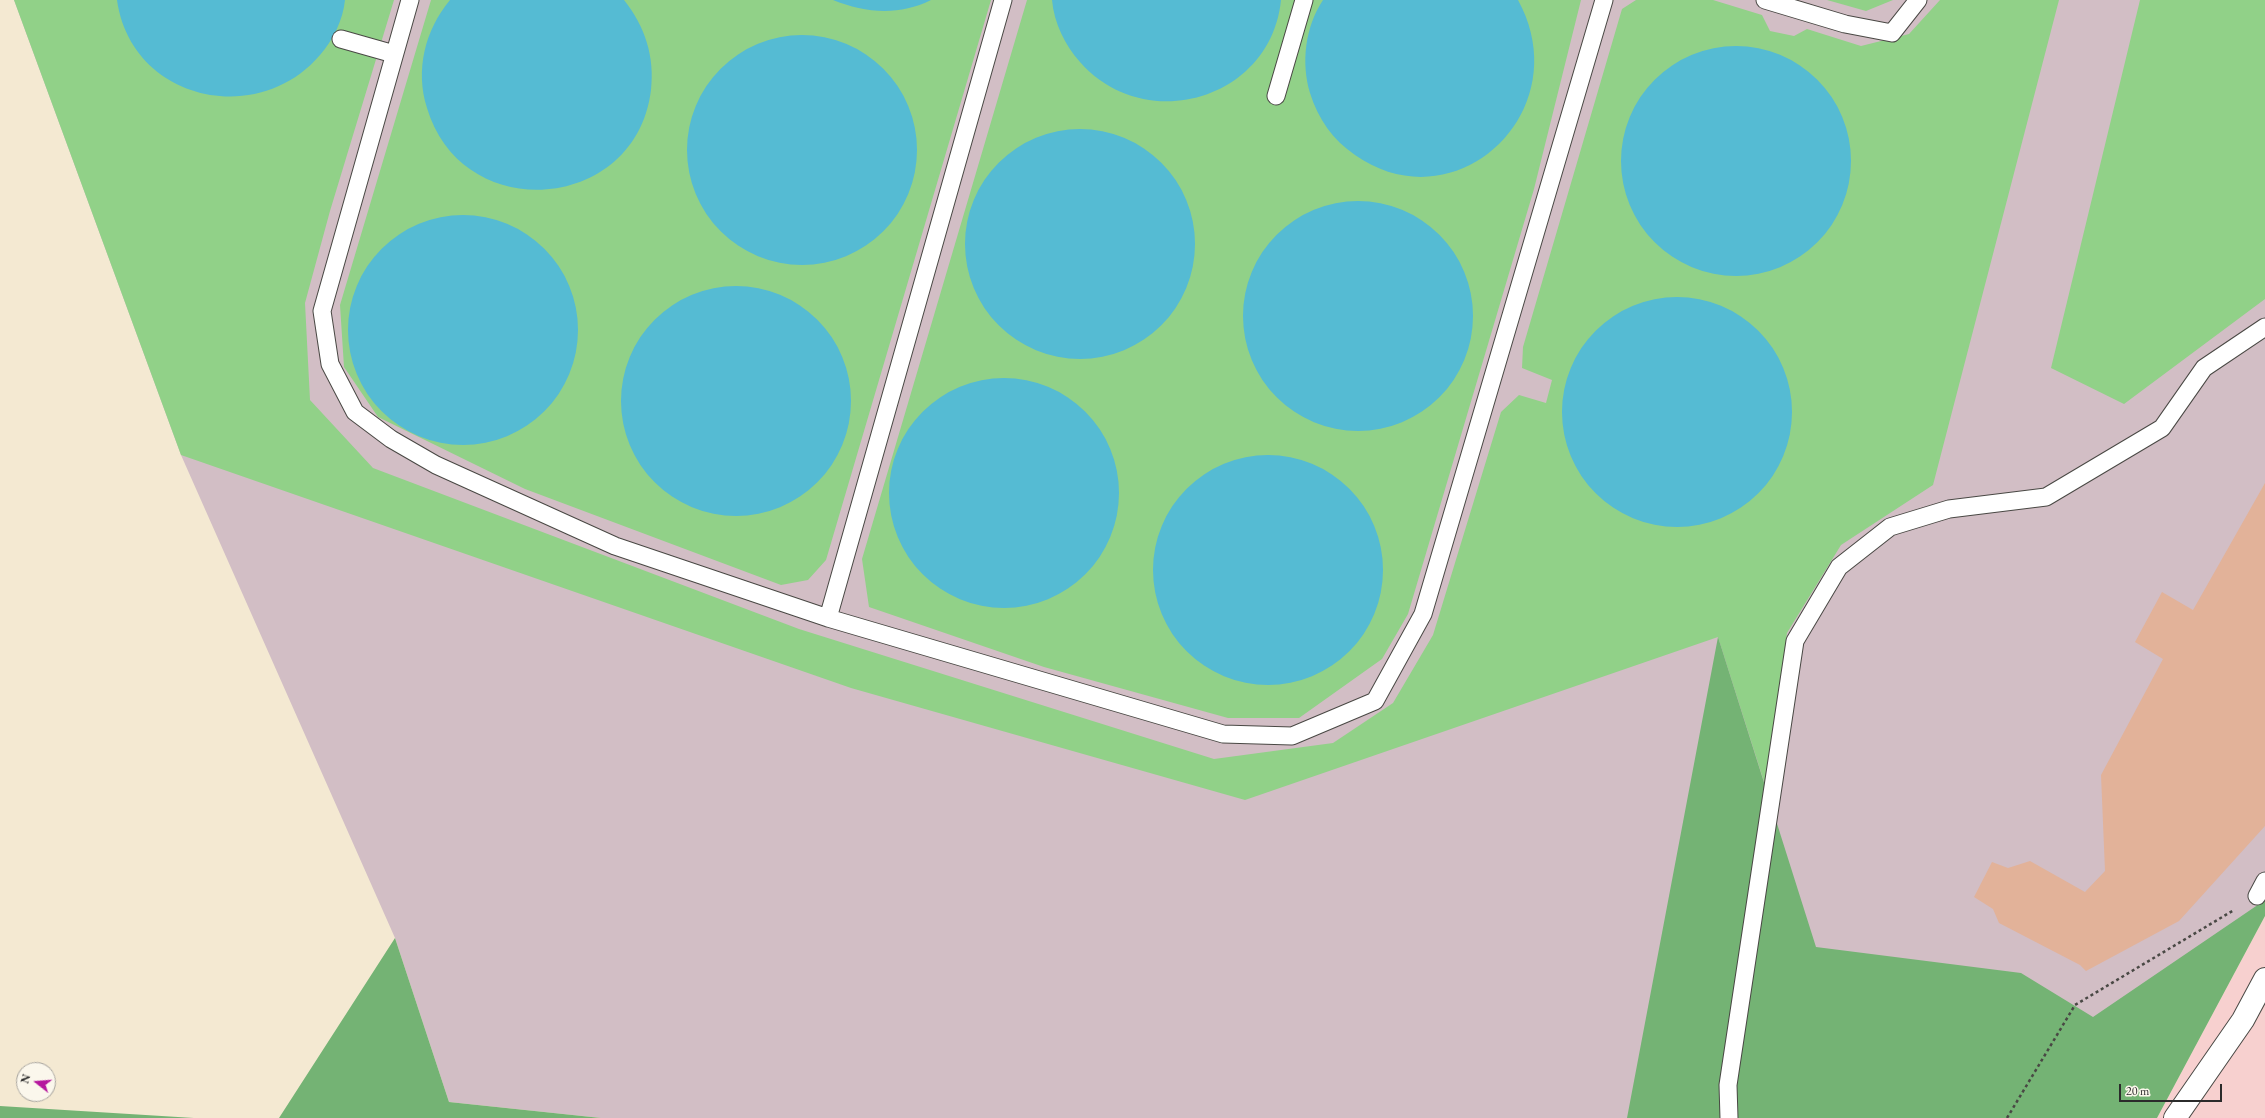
<!DOCTYPE html>
<style>
body{margin:0}
#map{position:relative;width:2265px;height:1118px;overflow:hidden;background:#f4e9d2;font-family:"EB Garamond",serif}
canvas{display:block}
.north{position:absolute;left:16px;top:1062px;width:40px;height:40px;box-sizing:border-box;background:#fbf7ec;border:1px solid #a8a59f;border-radius:50%;rotate:287deg;font-size:11px;font-weight:700;line-height:16px;text-align:center;color:#2b2b2b}
.north::after{content:'';display:block;margin:auto;width:14px;height:18px;background:#b5179e;clip-path:polygon(50% 0,100% 100%,50% 72%,0 100%)}
.scale{position:absolute;left:2119px;top:1084px;width:103px;height:18px;box-sizing:border-box;border:2px solid #2b2b2b;border-top:0;padding-left:5px;font-size:12px;line-height:14px;white-space:nowrap;color:#2b2b2b;-webkit-text-stroke:3px #fbf7ec;paint-order:stroke}
</style>
<div id="map">
<canvas width="2265" height="1118"></canvas>
<div class="north">N</div>
<div class="scale">20 m</div>
</div>
<script>
const g = document.querySelector('canvas').getContext('2d');
g.lineJoin = 'round';
function fill(path, color) { g.fillStyle = color; g.fill(path, 'evenodd'); }
function stroke(path, color, width, dash) { g.strokeStyle = color; g.lineWidth = width; g.lineCap = dash ? 'butt' : 'round'; g.setLineDash(dash || []); g.stroke(path); }
const built = new Path2D(`
 M 2265,916 L 2265,1118 L 2157,1118 Z`);
const industrial = new Path2D(`
 M 14,0 L 2265,0 L 2265,914 L 2148,1118 L 601,1118 L 449,1102 L 395,938 L 181,455 Z`);
const green = new Path2D(`
 M 14,0 L 394,0 L 330,211 L 305,303 L 310,400 L 373,468 L 799,629 L 1214,759 L 1333,743 L 1393,703 L 1433,635 L 1501,412 L 1519,395 L 1546,403 L 1552,380 L 1522,368 L 1523,347 L 1622,9 L 1636,0 L 1713,0 L 1762,15 L 1770,31 L 1794,36 L 1807,29 L 1861,46 L 1909,34 L 1940,0 L 2059,0 L 1933,485 L 1841,545 L 1787,633 L 1766,788 L 1718,637 L 1245,800 L 851,688 L 181,455 Z
 M 431,0 L 991,0 L 826,560 L 808,580 L 781,585 L 525,489 L 378,417 L 344,367 L 340,305 Z
 M 1027,0 L 1581,0 L 1534,189 L 1408,614 L 1382,659 L 1299,718 L 1228,718 L 1044,667 L 869,607 L 862,559 Z
 M 1827,0 L 1893,0 L 1866,11 Z
 M 2140,0 L 2265,0 L 2265,299 L 2124,404 L 2051,368 Z`);
const forest = new Path2D(`
 M 1718,637 L 1816,947 L 2021,973 L 2093,1017 L 2265,900 L 2265,916 L 2157,1118 L 1627,1118 Z
 M 395,938 L 449,1102 L 601,1118 L 279,1118 Z
 M 0,1106 L 194,1118 L 0,1118 Z`);
const water = new Path2D(`
 M 117,0 L 345,0 C 343,20 333,40 320,55 C 257,129 131,100 117,0 Z
 M 450,0 L 624,0 C 645,26 655,57 651,90 C 636,213 462,226 427,108 C 415,70 425,30 450,0 Z
 M 833,0 L 931,0 C 899,16 865,13 833,0 Z
 M 1052,0 L 1281,0 C 1271,100 1145,136 1080,62 C 1065,45 1054,23 1052,0 Z
 M 1323,0 L 1518,0 C 1579,111 1456,226 1355,155 C 1333,140 1318,119 1310,93 C 1301,63 1305,27 1323,0 Z
 M687 150a115 115 0 1 1 230 0a115 115 0 1 1-230 0Z
 M1621 161a115 115 0 1 1 230 0a115 115 0 1 1-230 0Z
 M965 244a115 115 0 1 1 230 0a115 115 0 1 1-230 0Z
 M1243 316a115 115 0 1 1 230 0a115 115 0 1 1-230 0Z
 M348 330a115 115 0 1 1 230 0a115 115 0 1 1-230 0Z
 M621 401a115 115 0 1 1 230 0a115 115 0 1 1-230 0Z
 M1562 412a115 115 0 1 1 230 0a115 115 0 1 1-230 0Z
 M889 493a115 115 0 1 1 230 0a115 115 0 1 1-230 0Z
 M1153 570a115 115 0 1 1 230 0a115 115 0 1 1-230 0Z`);
const building = new Path2D(`
 M 2265,483 L 2265,826 L 2179,921 L 2086,971 L 2080,965 L 1999,923 L 1993,909 L 1974,897 L 1992,862 L 2008,868 L 2030,861 L 2085,892 L 2105,871 L 2101,775 L 2163,659 L 2135,642 L 2162,592 L 2193,610 Z`);
const path = new Path2D(`
 M 2007,1118 L 2075,1005 L 2234,910`);
const service = new Path2D(`
 M 410,0 L 322,311 L 330,364 L 355,412 L 391,439 L 436,465 L 615,546 L 828,618 L 1223,734 L 1292,736 L 1375,701 L 1423,614 L 1604,0
 M 1765,0 L 1845,24 L 1892,33 L 1918,0
 M 341,39 L 394,54
 M 1276,96 L 1304,0
 M 828,618 L 1003,0
 M 2257,896 L 2265,881
 M 1729,1118 L 1728,1085 L 1795,641 L 1839,567 L 1890,527 L 1949,509 L 2046,497 L 2162,428 L 2204,368 L 2265,327`);
const minor = new Path2D(`
 M 2175,1118 L 2243,1020 L 2265,979`);
fill(built, '#f7d0cf');
fill(industrial, '#d2bec5');
fill(green, '#91d188');
fill(forest, '#74b374');
fill(water, '#55bbd3');
fill(building, '#e2b299');
stroke(service, '#494844', 19);
stroke(minor, '#494844', 24);
stroke(path, '#494844', 2.5, [3, 3]);
stroke(service, '#fff', 17);
stroke(minor, '#fff', 22);
</script>
